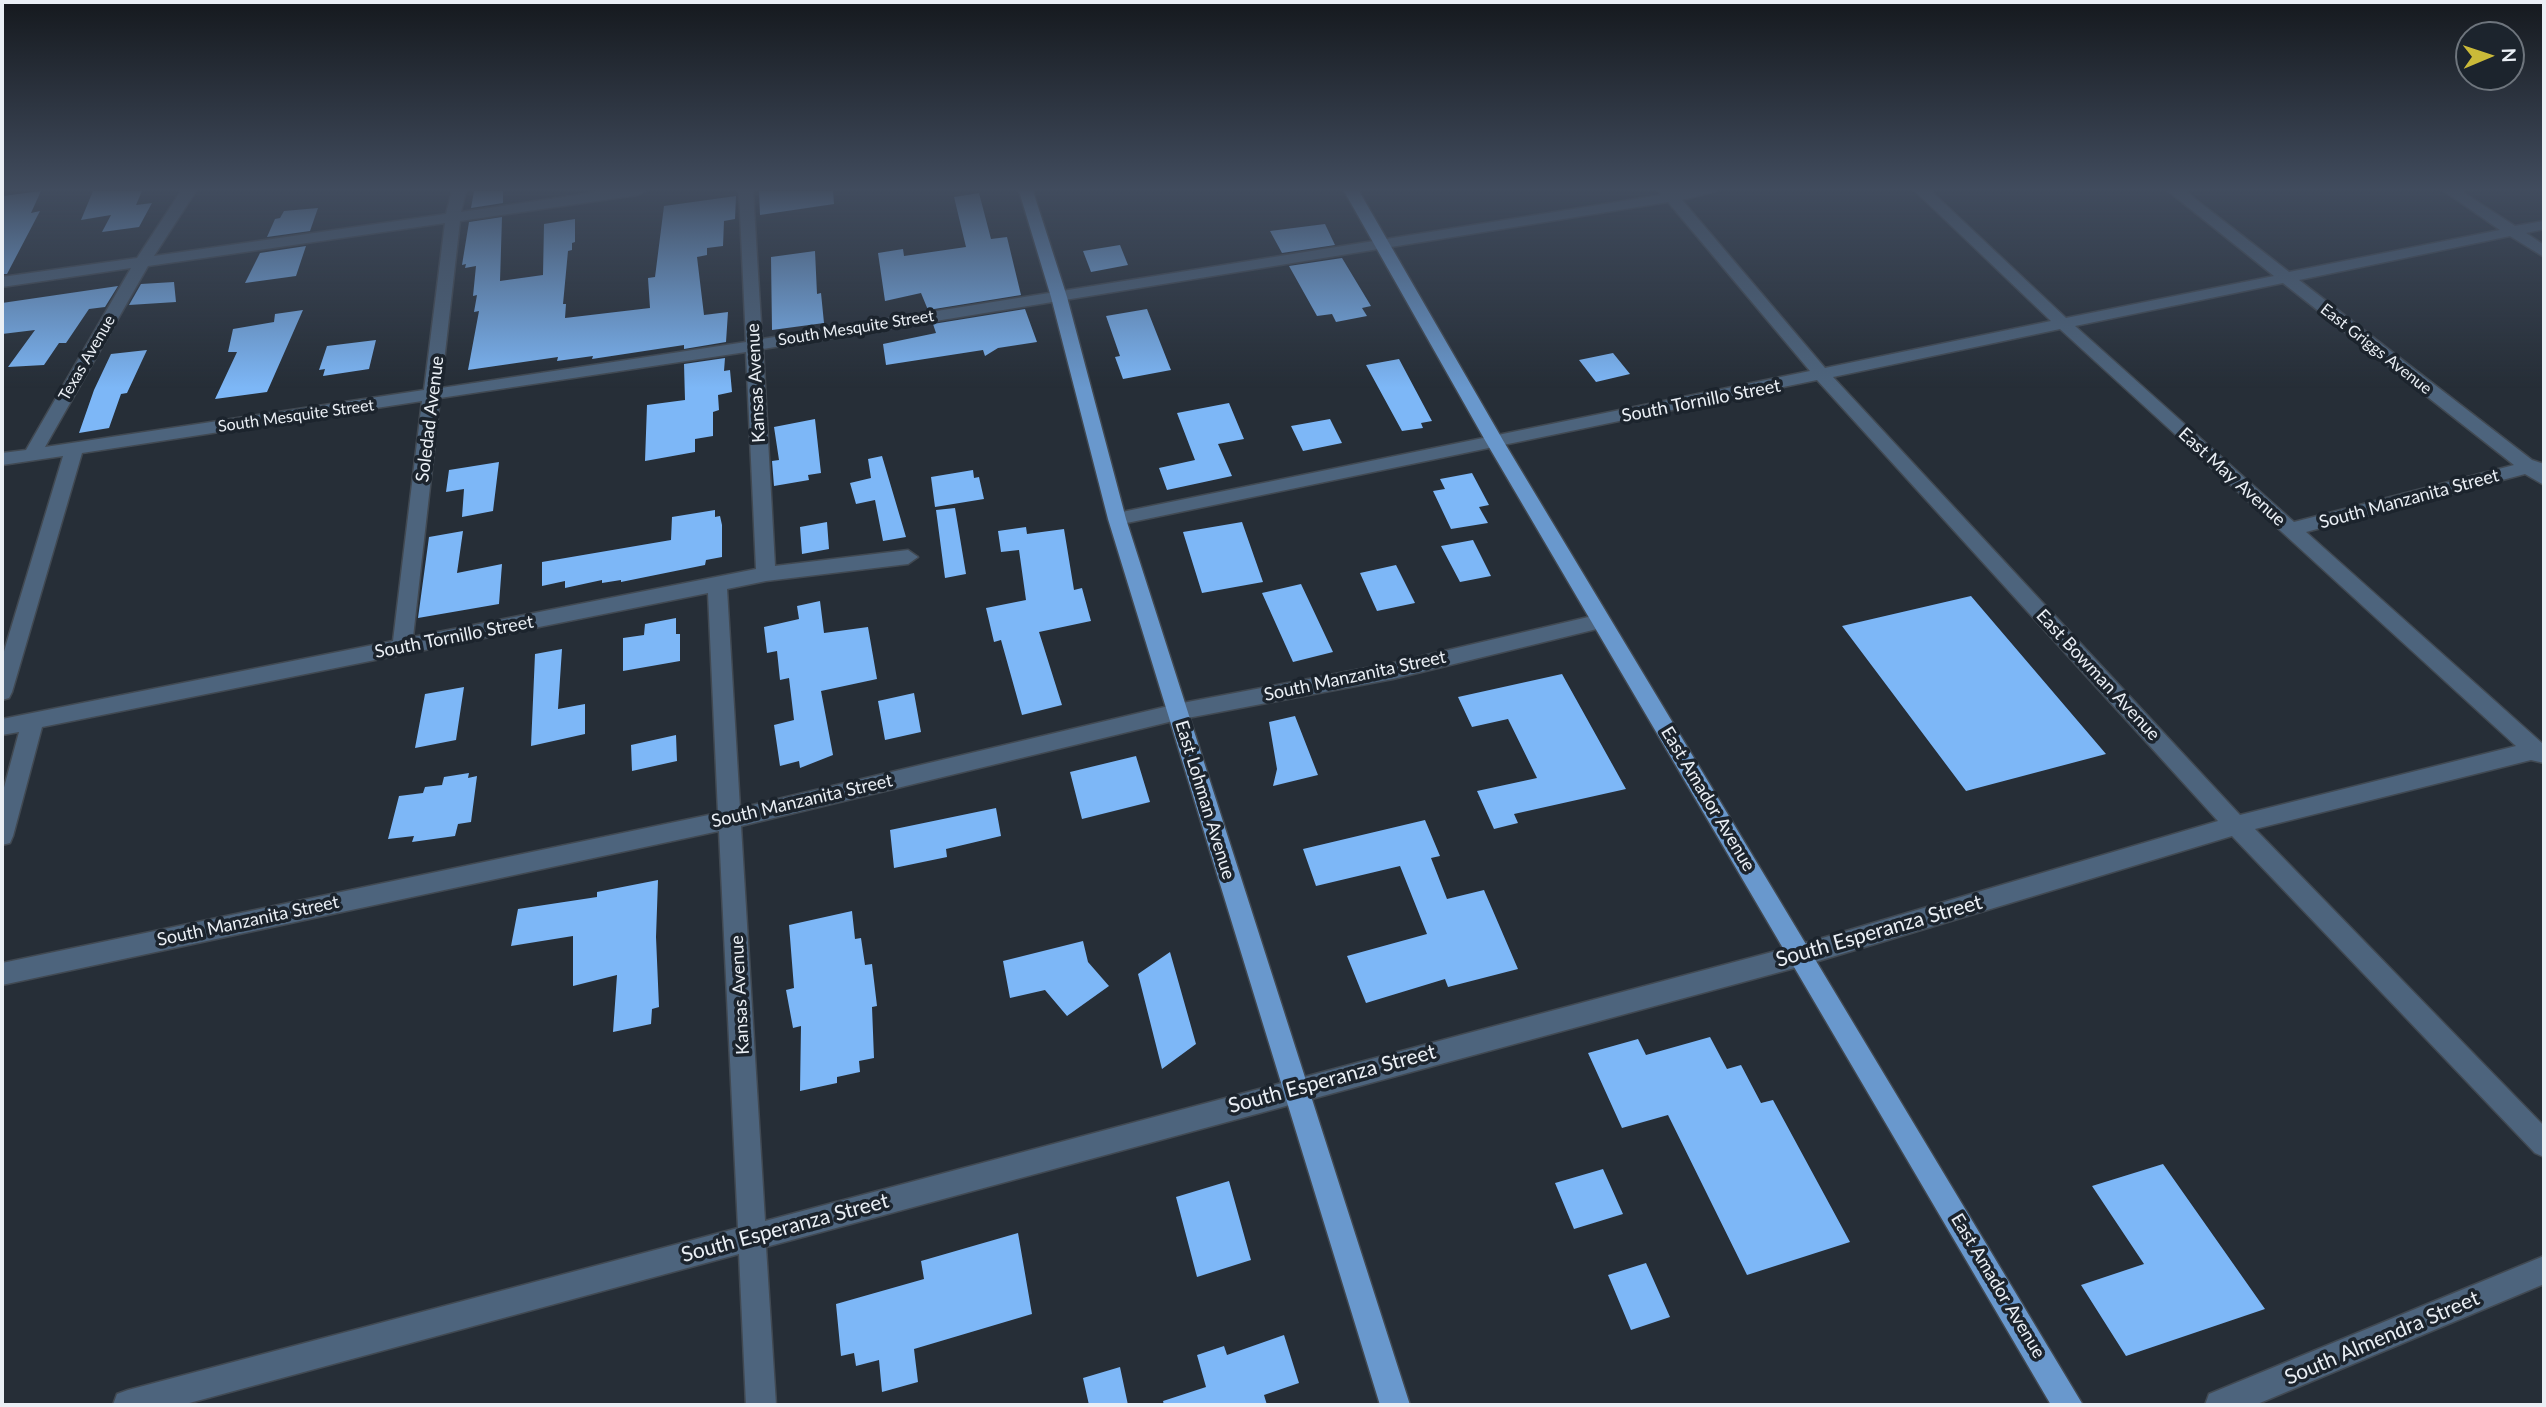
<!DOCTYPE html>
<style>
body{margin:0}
#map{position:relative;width:2546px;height:1407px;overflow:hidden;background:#262e37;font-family:Lato,sans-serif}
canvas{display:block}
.frame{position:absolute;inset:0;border:4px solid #eaeff5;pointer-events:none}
.north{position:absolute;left:2455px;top:21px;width:70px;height:70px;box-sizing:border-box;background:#1c242d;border:2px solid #6e757d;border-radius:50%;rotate:88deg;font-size:19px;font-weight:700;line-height:28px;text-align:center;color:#eaeff5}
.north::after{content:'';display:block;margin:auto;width:24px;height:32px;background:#caba39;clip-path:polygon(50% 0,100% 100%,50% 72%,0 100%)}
</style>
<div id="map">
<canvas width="2546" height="1407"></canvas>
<div class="frame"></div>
<div class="north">N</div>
</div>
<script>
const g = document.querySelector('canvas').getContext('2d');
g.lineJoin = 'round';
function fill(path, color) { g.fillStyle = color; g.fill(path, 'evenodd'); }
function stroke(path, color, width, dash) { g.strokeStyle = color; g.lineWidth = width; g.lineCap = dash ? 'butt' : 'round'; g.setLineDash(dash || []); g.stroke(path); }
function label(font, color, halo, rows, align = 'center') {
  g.font = font + ' Lato,sans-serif'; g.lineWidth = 7; g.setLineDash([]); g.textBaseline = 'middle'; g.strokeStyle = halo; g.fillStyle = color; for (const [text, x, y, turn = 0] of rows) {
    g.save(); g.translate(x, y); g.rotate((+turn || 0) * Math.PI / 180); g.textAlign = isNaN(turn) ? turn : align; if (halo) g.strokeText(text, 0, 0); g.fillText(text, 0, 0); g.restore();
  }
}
const building = new Path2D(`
 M 41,191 L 31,213 L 40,211 L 7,274 L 2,274 L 2,196 Z
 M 93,191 L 142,191 L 136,205 L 152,203 L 139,227 L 102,232 L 111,215 L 81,220 Z
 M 474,191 L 503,191 L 503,203 L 471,208 Z
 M 759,191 L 833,191 L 834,204 L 760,215 Z
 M 979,193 L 991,239 L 1007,237 L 1021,295 L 928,310 L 921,293 L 885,301 L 878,253 L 903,249 L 904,256 L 966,247 L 954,197 Z
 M 736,196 L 735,219 L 724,221 L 723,246 L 707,248 L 707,255 L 697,257 L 704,315 L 728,312 L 726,342 L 684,349 L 684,345 L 592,359 L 593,356 L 557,361 L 558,357 L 468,370 L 479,311 L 474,312 L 477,295 L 473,296 L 476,266 L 465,268 L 466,264 L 462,265 L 469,222 L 502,217 L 500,281 L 543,275 L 544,224 L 575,219 L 575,242 L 572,243 L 572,250 L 568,251 L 563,304 L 566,304 L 565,318 L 650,308 L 648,278 L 655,277 L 664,206 Z
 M 318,208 L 310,231 L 267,237 L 275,219 L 280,218 L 284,211 Z
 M 1325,224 L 1335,245 L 1282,253 L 1270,231 Z
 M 1120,245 L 1128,265 L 1091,272 L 1083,251 Z
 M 306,246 L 296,276 L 245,283 L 260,253 Z
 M 815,251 L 817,294 L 821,293 L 824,323 L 772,330 L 771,257 Z
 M 1342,258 L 1371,306 L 1362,308 L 1367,316 L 1336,322 L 1332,314 L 1317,316 L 1289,266 Z
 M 174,282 L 176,302 L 129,305 L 141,284 Z
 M 118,286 L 105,307 L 89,309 L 66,343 L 59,343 L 44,365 L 8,367 L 35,330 L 2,334 L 2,303 Z
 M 1025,309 L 1037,342 L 998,348 L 985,356 L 983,350 L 886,365 L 883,344 L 936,333 L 933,324 Z
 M 1147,309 L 1171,370 L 1123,379 L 1115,357 L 1120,356 L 1106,316 Z
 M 303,310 L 267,392 L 215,399 L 237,352 L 228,352 L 233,329 L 274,322 L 275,314 Z
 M 376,340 L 369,369 L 323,376 L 325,369 L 319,370 L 327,346 Z
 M 147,350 L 127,393 L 121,394 L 109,428 L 79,433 L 94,390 L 111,354 Z
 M 1613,353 L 1630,374 L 1596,382 L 1579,360 Z
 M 725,358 L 724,371 L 730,370 L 732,392 L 718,395 L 719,410 L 713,412 L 713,436 L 695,439 L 695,452 L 645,461 L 647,405 L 685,400 L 684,364 Z
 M 1399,359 L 1432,421 L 1421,423 L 1423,428 L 1402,431 L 1366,365 Z
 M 1229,403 L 1244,439 L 1218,444 L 1232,476 L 1167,490 L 1159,468 L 1195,460 L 1177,413 Z
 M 815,419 L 821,473 L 808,475 L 809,480 L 774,486 L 772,461 L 779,460 L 774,427 Z
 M 1330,419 L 1342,443 L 1303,451 L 1291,426 Z
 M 882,456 L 906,537 L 883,541 L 875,500 L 856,504 L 850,483 L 871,478 L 868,459 Z
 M 499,462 L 493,511 L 462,517 L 464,489 L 446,492 L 449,470 Z
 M 973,470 L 974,478 L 979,477 L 984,499 L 935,507 L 931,477 Z
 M 1472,473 L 1489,505 L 1479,507 L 1488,523 L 1451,529 L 1433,491 L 1445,489 L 1440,479 Z
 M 955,508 L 966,574 L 945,578 L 936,510 Z
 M 715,510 L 715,517 L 720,516 L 722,525 L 722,557 L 706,560 L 705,565 L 621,582 L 621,580 L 602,583 L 602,580 L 565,588 L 565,581 L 542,586 L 542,562 L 671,540 L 672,517 Z
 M 827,522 L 829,549 L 802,554 L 800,527 Z
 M 1242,522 L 1263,582 L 1202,593 L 1183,532 Z
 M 1026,527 L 1027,534 L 1064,529 L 1074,590 L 1082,588 L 1091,621 L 1039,632 L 1062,705 L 1022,715 L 1001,640 L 994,642 L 986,608 L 1026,600 L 1019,550 L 1001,552 L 998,531 Z
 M 463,531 L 457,573 L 502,564 L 499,604 L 418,618 L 429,537 Z
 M 1473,540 L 1491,576 L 1460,582 L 1441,546 Z
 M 1396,565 L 1415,603 L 1377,611 L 1360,573 Z
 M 1301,584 L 1333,652 L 1293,662 L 1262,593 Z
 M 1971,596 L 2106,754 L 1966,791 L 1842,626 Z
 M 820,601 L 824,633 L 868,627 L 877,679 L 821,691 L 833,755 L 800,768 L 799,761 L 780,766 L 774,725 L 794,720 L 789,678 L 780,680 L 777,651 L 767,653 L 764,627 L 799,619 L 797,606 Z
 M 676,618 L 676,634 L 680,634 L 680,661 L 623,671 L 623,638 L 644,635 L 645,624 Z
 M 562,649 L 558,709 L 585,704 L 585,734 L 531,746 L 535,654 Z
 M 1562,674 L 1626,789 L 1514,814 L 1518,823 L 1494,829 L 1477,791 L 1537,778 L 1508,719 L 1472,727 L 1458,697 Z
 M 464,687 L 456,740 L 415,748 L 425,694 Z
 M 914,693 L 921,732 L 885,740 L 878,701 Z
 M 1295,716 L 1318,775 L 1273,786 L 1277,769 L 1269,722 Z
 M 676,735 L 677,761 L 632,771 L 631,745 Z
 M 1136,756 L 1150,802 L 1082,819 L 1070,772 Z
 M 469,773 L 468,778 L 477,776 L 471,822 L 458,824 L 455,836 L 412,842 L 414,836 L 388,839 L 399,796 L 423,793 L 425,787 L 442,785 L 444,777 Z
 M 996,808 L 1001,836 L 946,849 L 947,857 L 894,868 L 890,830 Z
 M 1425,820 L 1440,856 L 1431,858 L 1447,899 L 1484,890 L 1518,969 L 1448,987 L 1445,979 L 1366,1003 L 1347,956 L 1427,934 L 1400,866 L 1316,886 L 1303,849 Z
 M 658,880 L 656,937 L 659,1007 L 652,1009 L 651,1024 L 613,1032 L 617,975 L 573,986 L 573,936 L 511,946 L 518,909 L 597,897 L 597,892 Z
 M 852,911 L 855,939 L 861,938 L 865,965 L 872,964 L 877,1006 L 872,1007 L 874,1058 L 859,1061 L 860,1072 L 837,1077 L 837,1083 L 800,1091 L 801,1026 L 793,1028 L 786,990 L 794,988 L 789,925 Z
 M 1083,941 L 1088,962 L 1109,986 L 1067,1016 L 1045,990 L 1010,998 L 1003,961 Z
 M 1170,952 L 1196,1044 L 1162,1069 L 1138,974 Z
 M 1710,1037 L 1727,1069 L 1741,1065 L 1761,1103 L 1773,1100 L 1850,1242 L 1747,1275 L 1668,1115 L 1622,1128 L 1588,1053 L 1638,1039 L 1646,1055 Z
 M 2163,1164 L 2265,1309 L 2126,1356 L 2081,1285 L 2144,1264 L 2092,1186 Z
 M 1603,1169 L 1623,1214 L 1574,1229 L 1555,1183 Z
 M 1229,1181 L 1251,1260 L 1197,1277 L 1176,1197 Z
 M 1018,1233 L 1032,1314 L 914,1349 L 918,1382 L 882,1392 L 879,1360 L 856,1366 L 854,1353 L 841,1356 L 836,1304 L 924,1279 L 921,1261 Z
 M 1646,1263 L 1670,1317 L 1631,1330 L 1608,1275 Z
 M 1284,1335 L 1299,1383 L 1264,1395 L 1267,1405 L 1164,1405 L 1163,1401 L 1206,1387 L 1197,1355 L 1224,1346 L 1227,1355 Z
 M 1120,1367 L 1128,1405 L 1089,1405 L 1083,1378 Z`);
const minor = new Path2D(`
 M 181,191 L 196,191 L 154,256 L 446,214 L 452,191 L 466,191 L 461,212 L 605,191 L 645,191 L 638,195 L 460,221 L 441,388 L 746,342 L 739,191 L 753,191 L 762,339 L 1661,195 L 1659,191 L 1716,191 L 1682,200 L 1825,368 L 2051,321 L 1915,191 L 1931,191 L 2066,318 L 2274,276 L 2168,191 L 2185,191 L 2289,272 L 2500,230 L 2444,191 L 2461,191 L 2515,226 L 2544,221 L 2544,229 L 2526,233 L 2544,245 L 2544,257 L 2510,236 L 2299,280 L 2532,460 L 2544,464 L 2544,485 L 2525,474 L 2306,532 L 2543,744 L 2544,763 L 2531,760 L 2255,829 L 2544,1126 L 2544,1157 L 2535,1153 L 2232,836 L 1802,966 L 766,1247 L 776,1405 L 746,1405 L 739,1254 L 182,1405 L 113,1405 L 117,1394 L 128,1390 L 738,1228 L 719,831 L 2,985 L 2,963 L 718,813 L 708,593 L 42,727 L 13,836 L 10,843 L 2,845 L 2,795 L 19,732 L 2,735 L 2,719 L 393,641 L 422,401 L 82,453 L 12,692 L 9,698 L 2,700 L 2,658 L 63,456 L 2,465 L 2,453 L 26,450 L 131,268 L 2,287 L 2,277 L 137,258 ZM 1668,202 L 1810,371 L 1117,513 L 1108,519 L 1117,525 L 1817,380 L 2218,821 L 1802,944 L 765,1221 L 741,826 L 1177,720 L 1393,679 L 1601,628 L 1611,621 L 1601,614 L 1393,663 L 1177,704 L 740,808 L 727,589 L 766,581 L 908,564 L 918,557 L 908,550 L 775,566 L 763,349 ZM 445,223 L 424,390 L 45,447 L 148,266 ZM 2283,283 L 2514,465 L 2294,522 L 2075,326 ZM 2060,329 L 2516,746 L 2240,815 L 1833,377 ZM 746,352 L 756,569 L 413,637 L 440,398 Z
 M 2544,1256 L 2544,1284 L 2255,1405 L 2205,1405 L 2209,1394 Z`);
const major = new Path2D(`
 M 1019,191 L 1033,191 L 1067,297 L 1126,519 L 1410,1405 L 1380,1405 L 1108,519 L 1051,297 Z
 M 1344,191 L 1359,191 L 1504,442 L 2083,1405 L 2051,1405 L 1486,442 Z`);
const farStreetnames = [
 ["South Mesquite Street",856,328,-9],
 ["East Griggs Avenue",2376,349,38],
 ["Texas Avenue",87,358,-60],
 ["South Mesquite Street",296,416,-8]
];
const streetNames = [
 ["Kansas Avenue",756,383,-93],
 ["South Tornillo Street",1701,401,-11],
 ["Soledad Avenue",430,419,-83],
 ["East May Avenue",2232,477,42],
 ["South Manzanita Street",2409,499,-15],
 ["South Tornillo Street",454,637,-11],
 ["East Bowman Avenue",2098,675,47],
 ["South Manzanita Street",1355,676,-12],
 ["East Amador Avenue",1708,799,59],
 ["East Lohman Avenue",1205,800,73],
 ["South Manzanita Street",802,801,-13],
 ["South Manzanita Street",248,921,-12],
 ["Kansas Avenue",740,995,-93],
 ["East Amador Avenue",1998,1286,59]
];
const nearStreetnames = [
 ["South Esperanza Street",1879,931,-16],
 ["South Esperanza Street",1332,1079,-15],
 ["South Esperanza Street",785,1228,-15],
 ["South Almendra Street",2382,1338,-23]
];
fill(building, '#7db7f7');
stroke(minor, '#414952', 3);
stroke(major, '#414952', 3);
fill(minor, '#4d647d');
fill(major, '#6998cd');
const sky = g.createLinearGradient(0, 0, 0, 388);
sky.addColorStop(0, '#15191e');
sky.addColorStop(0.49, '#414c5e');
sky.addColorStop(1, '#414c5e00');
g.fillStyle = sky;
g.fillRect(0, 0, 2546, 388);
label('16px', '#eaeff5', '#1c242d', farStreetnames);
label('18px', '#eaeff5', '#1c242d', streetNames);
label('21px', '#eaeff5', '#1c242d', nearStreetnames);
</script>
